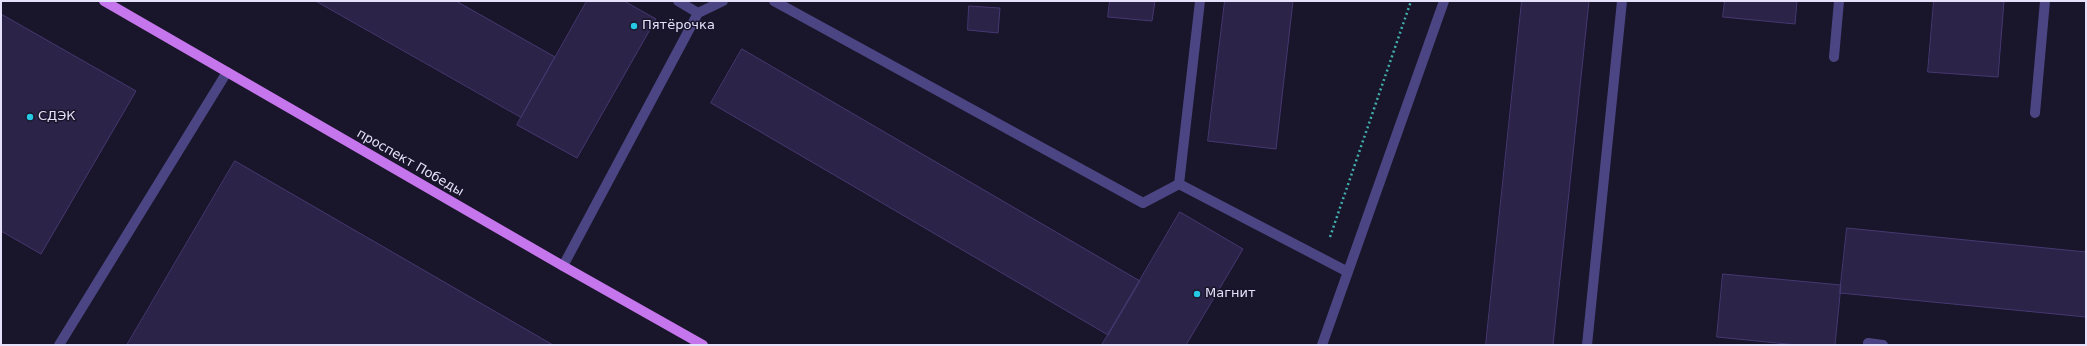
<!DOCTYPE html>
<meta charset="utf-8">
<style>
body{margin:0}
#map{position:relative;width:2087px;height:346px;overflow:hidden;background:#19152a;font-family:"DejaVu Sans",sans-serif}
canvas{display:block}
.frame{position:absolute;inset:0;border:2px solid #e5e1fb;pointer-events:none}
</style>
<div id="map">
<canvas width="2087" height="346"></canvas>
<div class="frame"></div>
</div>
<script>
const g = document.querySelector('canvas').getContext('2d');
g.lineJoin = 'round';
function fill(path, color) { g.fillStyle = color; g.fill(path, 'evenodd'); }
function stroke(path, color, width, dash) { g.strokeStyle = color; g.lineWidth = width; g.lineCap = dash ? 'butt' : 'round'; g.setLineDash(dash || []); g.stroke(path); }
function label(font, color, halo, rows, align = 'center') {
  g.font = font + ' "DejaVu Sans",sans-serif'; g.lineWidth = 3; g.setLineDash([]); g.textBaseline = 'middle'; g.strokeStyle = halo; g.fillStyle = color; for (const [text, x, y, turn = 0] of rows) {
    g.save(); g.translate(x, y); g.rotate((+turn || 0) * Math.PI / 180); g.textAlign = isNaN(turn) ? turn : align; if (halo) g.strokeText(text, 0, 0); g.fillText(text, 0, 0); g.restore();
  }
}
const building = new Path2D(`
 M 316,1 L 456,1 L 555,57 L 521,117 Z
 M 587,1 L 624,1 L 656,19 L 577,158 L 517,125 Z
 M 1110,1 L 1155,1 L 1152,21 L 1108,17 Z
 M 1225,1 L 1293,1 L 1276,149 L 1208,141 Z
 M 1522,1 L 1589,1 L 1553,345 L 1486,345 Z
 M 1725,1 L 1797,1 L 1795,24 L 1723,17 Z
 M 1934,1 L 2004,1 L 1998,77 L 1928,72 Z
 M 969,6 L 1000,8 L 998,33 L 968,30 Z
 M 1,14 L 136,91 L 41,254 L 1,231 Z
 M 742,49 L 1140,281 L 1108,335 L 711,103 Z
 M 235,161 L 553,345 L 127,345 Z
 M 1180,212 L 1243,249 L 1186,345 L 1102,345 Z
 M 1847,228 L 2086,252 L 2086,317 L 1840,293 Z
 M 1723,274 L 1841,285 L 1835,345 L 1797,345 L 1717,337 Z`);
const path = new Path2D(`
 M 1330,237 L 1411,1`);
const minor = new Path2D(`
 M 678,1 L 698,13
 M 774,1 L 1143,203 L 1179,184
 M 1834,57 L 1839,1
 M 2035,113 L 2045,1
 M 1179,184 L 1348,272
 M 1179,184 L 1200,1
 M 563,266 L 698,13 L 723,1
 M 1868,343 L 1883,345
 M 59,345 L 227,72
 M 1322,345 L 1444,1
 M 1587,345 L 1622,1`);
const major = new Path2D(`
 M 104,1 L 563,266 L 703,345`);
const markers = [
 [634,26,4,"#26c8e3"],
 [30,117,4,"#26c8e3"],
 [1197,294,4,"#26c8e3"]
];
const poiNames = [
 ["Пятёрочка",642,26],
 ["СДЭК",38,117],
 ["Магнит",1205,294]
];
const streetNames = [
 ["проспект Победы",410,163,30]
];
fill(building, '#2c2348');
stroke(building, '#463871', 1);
stroke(path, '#41afae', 2.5, [2, 3]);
stroke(minor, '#4b4683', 10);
stroke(major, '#c676ed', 10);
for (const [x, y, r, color] of markers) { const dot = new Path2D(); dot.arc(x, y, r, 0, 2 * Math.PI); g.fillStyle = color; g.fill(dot); stroke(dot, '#19152a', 1.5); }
label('13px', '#e5e1fb', '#19152a', poiNames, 'left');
label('13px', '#e5e1fb', '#19152a', streetNames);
</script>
